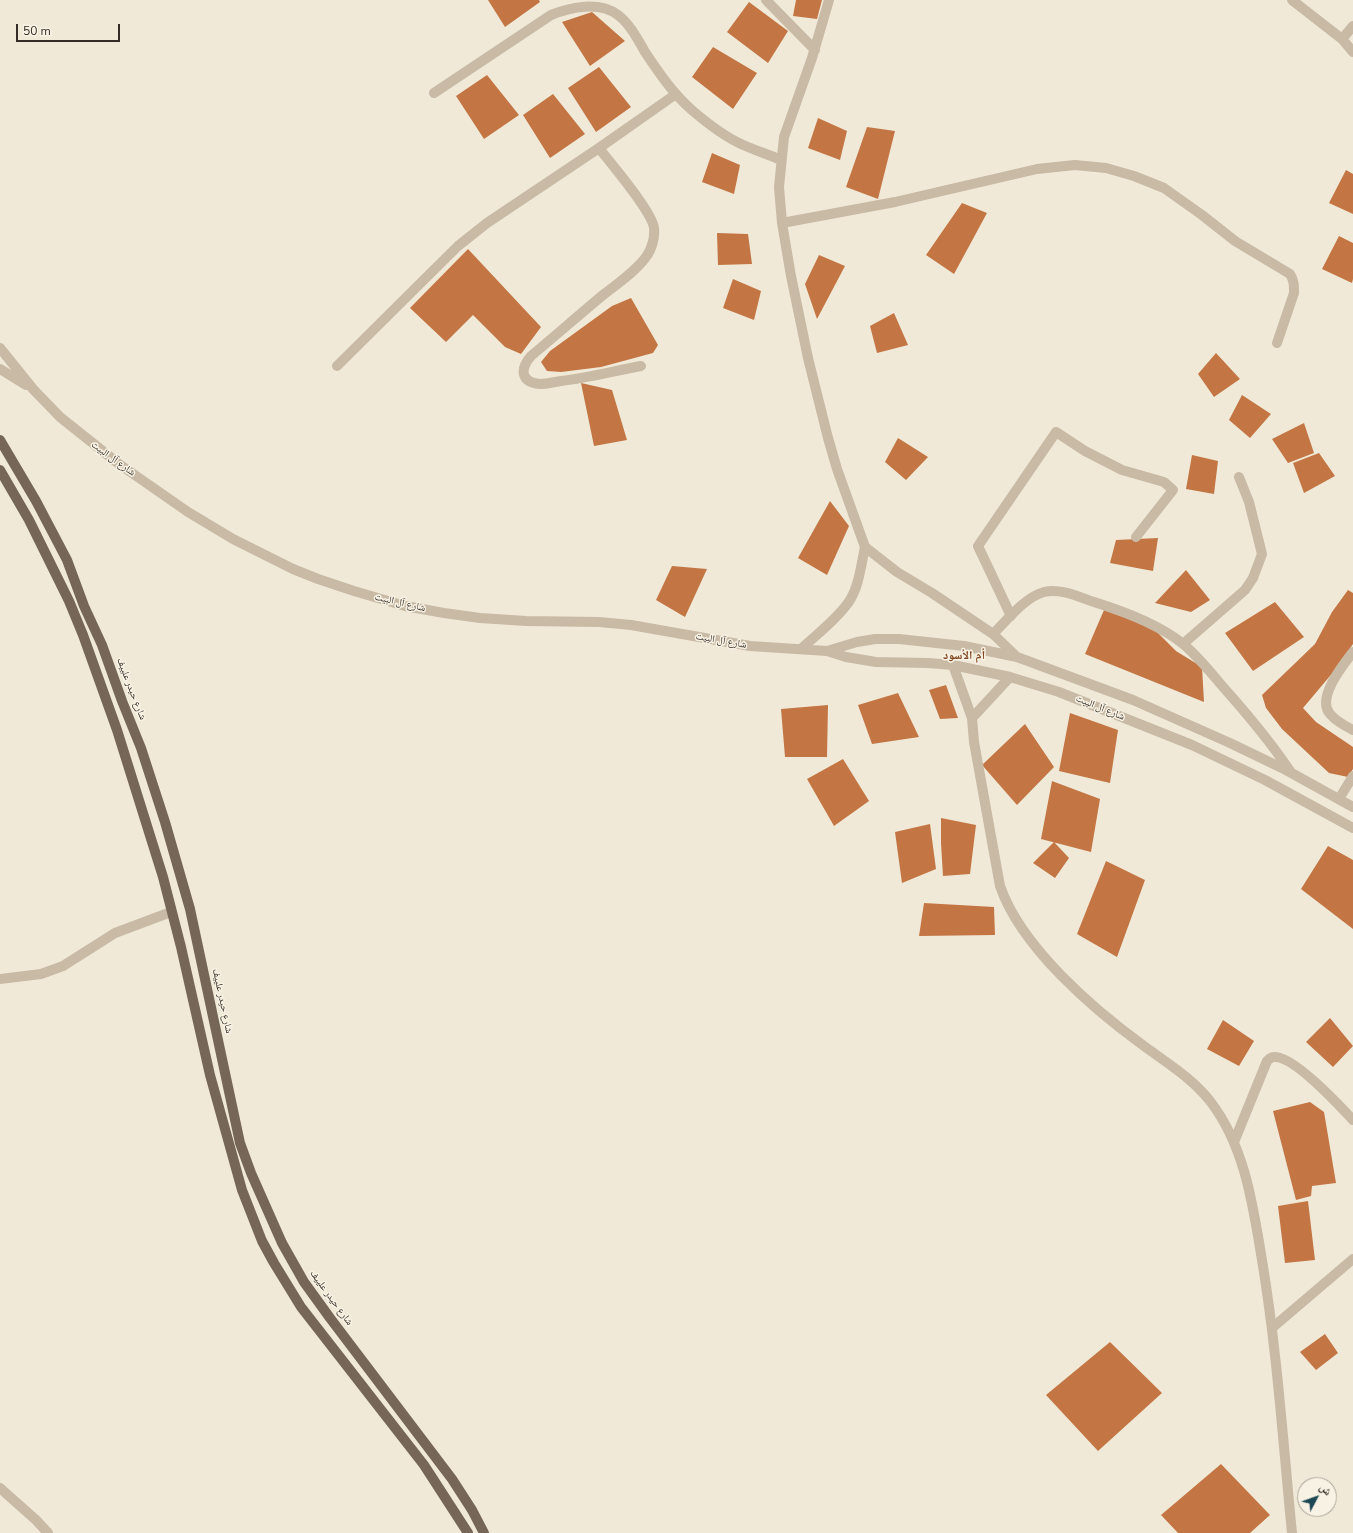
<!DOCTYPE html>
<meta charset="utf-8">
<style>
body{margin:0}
#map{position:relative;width:1353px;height:1533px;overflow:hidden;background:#f0e9d8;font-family:"Nunito Sans","Noto Naskh Arabic",sans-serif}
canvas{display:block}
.north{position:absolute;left:1297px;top:1477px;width:40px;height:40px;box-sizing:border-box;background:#f8f2e4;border:1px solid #aaa398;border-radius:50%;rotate:49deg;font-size:11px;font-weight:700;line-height:16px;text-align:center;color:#342c26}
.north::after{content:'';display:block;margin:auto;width:14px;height:18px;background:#1d4754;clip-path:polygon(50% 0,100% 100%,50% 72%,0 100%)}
.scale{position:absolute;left:16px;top:24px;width:104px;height:18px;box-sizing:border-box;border:2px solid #342c26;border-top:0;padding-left:5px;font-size:12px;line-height:14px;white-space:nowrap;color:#342c26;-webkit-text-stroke:3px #f8f2e4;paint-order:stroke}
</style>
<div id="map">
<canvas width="1353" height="1533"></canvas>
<div class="north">ش</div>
<div class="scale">50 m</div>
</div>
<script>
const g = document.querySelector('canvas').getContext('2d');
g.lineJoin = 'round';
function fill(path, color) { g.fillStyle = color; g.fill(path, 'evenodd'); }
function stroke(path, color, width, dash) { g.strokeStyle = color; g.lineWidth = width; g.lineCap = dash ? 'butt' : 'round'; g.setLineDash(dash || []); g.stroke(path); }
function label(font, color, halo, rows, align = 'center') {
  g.font = font + ' "Nunito Sans","Noto Naskh Arabic",sans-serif'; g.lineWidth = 3; g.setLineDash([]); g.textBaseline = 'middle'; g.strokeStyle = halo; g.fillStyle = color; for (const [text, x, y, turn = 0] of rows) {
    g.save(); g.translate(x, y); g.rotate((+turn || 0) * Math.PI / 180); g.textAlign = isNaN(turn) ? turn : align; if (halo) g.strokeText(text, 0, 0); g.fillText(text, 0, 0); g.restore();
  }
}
const building = new Path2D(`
 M 488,0 L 539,0 L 540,2 L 505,27 Z
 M 796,0 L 822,0 L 817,19 L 793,16 Z
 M 749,2 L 788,31 L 768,63 L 727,32 Z
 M 592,12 L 625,41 L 590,66 L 562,22 Z
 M 713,47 L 757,73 L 733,109 L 692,77 Z
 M 599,67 L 631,107 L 596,132 L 568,88 Z
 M 487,75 L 519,115 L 484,139 L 456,96 Z
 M 553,94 L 585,134 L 550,158 L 523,115 Z
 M 818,118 L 847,131 L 840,160 L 808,148 Z
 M 867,127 L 895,131 L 878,199 L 846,187 Z
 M 712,153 L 740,165 L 734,194 L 702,182 Z
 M 1346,170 L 1353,174 L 1353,214 L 1329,203 Z
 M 962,203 L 987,213 L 954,274 L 926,255 Z
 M 717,233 L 748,234 L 752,264 L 718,265 Z
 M 1339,236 L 1353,243 L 1353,279 L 1352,283 L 1322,269 Z
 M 468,249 L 541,327 L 521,354 L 505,347 L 473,315 L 446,342 L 410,308 Z
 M 819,255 L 845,266 L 817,319 L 805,284 Z
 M 733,279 L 761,291 L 754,320 L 723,308 Z
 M 631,298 L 658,345 L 653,353 L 601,367 L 561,372 L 547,371 L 541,362 L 550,351 L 612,306 Z
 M 894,313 L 908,345 L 877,353 L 870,326 Z
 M 1216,353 L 1240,379 L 1214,397 L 1198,374 Z
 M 581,383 L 612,390 L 627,440 L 594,446 Z
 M 1242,395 L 1271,414 L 1250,438 L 1229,420 Z
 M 1304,423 L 1314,453 L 1288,463 L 1272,439 Z
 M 898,438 L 928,457 L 906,480 L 885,462 Z
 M 1319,453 L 1335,476 L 1304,493 L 1293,463 Z
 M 1192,455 L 1218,461 L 1214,494 L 1186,489 Z
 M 830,501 L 849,526 L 827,575 L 798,558 Z
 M 1158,538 L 1153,571 L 1110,563 L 1116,540 Z
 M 672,566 L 707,569 L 685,617 L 656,600 Z
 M 1186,570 L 1210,600 L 1191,612 L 1155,603 Z
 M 1348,590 L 1353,593 L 1353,644 L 1335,670 L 1303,708 L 1316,722 L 1353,747 L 1353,769 L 1348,777 L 1329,773 L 1282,729 L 1266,708 L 1262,695 L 1315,644 L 1332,612 Z
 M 1275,602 L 1304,637 L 1253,671 L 1225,633 Z
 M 1104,610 L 1137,622 L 1157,632 L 1176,651 L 1202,667 L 1204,702 L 1085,654 Z
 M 946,685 L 958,718 L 940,719 L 929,690 Z
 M 898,693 L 919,737 L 872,744 L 858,705 Z
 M 828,705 L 827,757 L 785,757 L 781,709 Z
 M 1070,713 L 1118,730 L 1110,783 L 1059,771 Z
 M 1025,724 L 1054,767 L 1017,805 L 982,765 Z
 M 843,759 L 869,801 L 834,826 L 807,779 Z
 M 1052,781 L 1100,799 L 1091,852 L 1041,839 Z
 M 941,818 L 976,825 L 970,874 L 943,876 L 941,843 Z
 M 930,824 L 936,869 L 902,883 L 895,832 Z
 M 1054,842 L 1069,858 L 1055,878 L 1033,863 Z
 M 1328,846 L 1353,860 L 1353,929 L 1301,889 Z
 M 1106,861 L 1145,880 L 1117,957 L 1077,934 Z
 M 924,903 L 994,907 L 995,935 L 919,936 Z
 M 1330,1018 L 1353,1046 L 1333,1067 L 1306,1042 Z
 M 1223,1020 L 1254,1041 L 1239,1066 L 1207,1049 Z
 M 1310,1102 L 1324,1112 L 1336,1183 L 1312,1186 L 1311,1196 L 1296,1200 L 1273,1111 Z
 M 1308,1201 L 1315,1260 L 1285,1263 L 1278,1206 Z
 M 1325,1334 L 1338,1353 L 1316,1370 L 1300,1352 Z
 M 1110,1342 L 1162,1393 L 1098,1451 L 1046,1395 Z
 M 1221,1464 L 1270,1515 L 1250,1533 L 1178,1533 L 1161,1515 Z`);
const minor = new Path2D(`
 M 766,0 L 815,50
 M 829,0 L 812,58 L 784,137 L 779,187 L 782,223 L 791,276 L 808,358 L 828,438 L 837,469 L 865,547 L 897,572 L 932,593 L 993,634 L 1017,657
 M 1292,0 L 1342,39 L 1353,52
 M 1342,39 L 1353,26
 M 434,93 L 551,15 C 571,7 599,1 618,15 C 630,24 638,40 645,52 C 659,73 674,95 693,111 C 707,123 724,136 741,144 C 754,150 767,154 781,160
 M 599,148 C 611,164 652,211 654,228 C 655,237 652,249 646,257 C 635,272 618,283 603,295 C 579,315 555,336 531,356 C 520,369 520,382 540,384 C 547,384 554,382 561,381 C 588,378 614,371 641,366
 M 782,223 L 895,202 L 1037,169 L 1075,165 L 1106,168 L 1134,176 L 1164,188 L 1202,215 L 1235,241 L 1290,274 C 1294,280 1294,285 1294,293 L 1277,343
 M 0,348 L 33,389 L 60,417 L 119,464 L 188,512 L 233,539 L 293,569 L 318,579 L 354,591 L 405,606 L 444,613 L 480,618 L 526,621 L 599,622 L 631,625 L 750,646 L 827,651 L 846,657 L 876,662 L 928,663 L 953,665 L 1010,677 L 1059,692 L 1192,745 L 1265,780 L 1353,828
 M 337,366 L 458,246 L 487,223 L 599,148 L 676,94
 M 0,369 L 26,385
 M 1011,616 L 978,546 L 1056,432 L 1085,451 L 1122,470 L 1164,482 L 1173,490 L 1136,537
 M 993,634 C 1007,620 1025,597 1044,592 C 1060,588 1079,597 1094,602 C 1123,611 1159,625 1182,643 C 1198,656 1211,673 1224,688 C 1248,715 1270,741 1290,771
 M 1183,644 L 1245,590 L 1253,578 L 1262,554 L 1249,502 L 1239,477
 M 801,649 C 817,634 835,621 848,603 C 859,588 861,565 865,547
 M 827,651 L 857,642 L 875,639 L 899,639 L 964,646 L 1017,657 L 1133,700 L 1230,743 L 1286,770 L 1353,807
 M 1353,652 C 1343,665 1316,698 1330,714 C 1336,721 1345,726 1353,730
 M 953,665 L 972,718 L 974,742 L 1000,886 C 1021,947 1093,1009 1144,1046 C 1167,1063 1192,1078 1210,1101 C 1245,1146 1253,1206 1262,1260 C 1277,1350 1283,1442 1292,1533
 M 972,718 L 1010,677
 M 1339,799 L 1353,776
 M 0,979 L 41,974 L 63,966 L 115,933 L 171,912
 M 1234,1142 L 1267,1061 C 1269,1059 1271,1057 1274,1057 C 1293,1055 1340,1106 1353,1120
 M 1272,1328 L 1353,1259
 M 0,1488 L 36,1520 L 48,1533`);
const major = new Path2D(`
 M 0,440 L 36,501 L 67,560 L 84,606 L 102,645 L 122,701 L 141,748 L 165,822 L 190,909 L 240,1143 L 251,1173 L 282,1243 L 304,1282 L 330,1318 L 452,1479 L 472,1510 L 484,1533
 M 0,470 L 29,520 L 69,601 L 83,635 L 117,730 L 163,877 L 181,947 L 210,1075 L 242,1190 L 262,1241 L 274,1263 L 301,1307 L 424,1465 L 468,1533`);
const streetNames = [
 ["شارع آل البيت",113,459,36],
 ["شارع آل البيت",400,603,13],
 ["شارع آل البيت",721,641,10],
 ["شارع حيدر علييف",131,689,69],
 ["شارع آل البيت",1100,708,22],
 ["شارع حيدر علييف",222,1001,78],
 ["شارع حيدر علييف",331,1298,54]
];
const quarterNames = [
 ["أم الأسود",964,656]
];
fill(building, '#c37643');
stroke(minor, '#c8baa5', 10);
stroke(major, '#756657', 10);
label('10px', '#342c26', '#f8f2e4', streetNames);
label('bold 12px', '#804721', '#f8f2e4', quarterNames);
</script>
